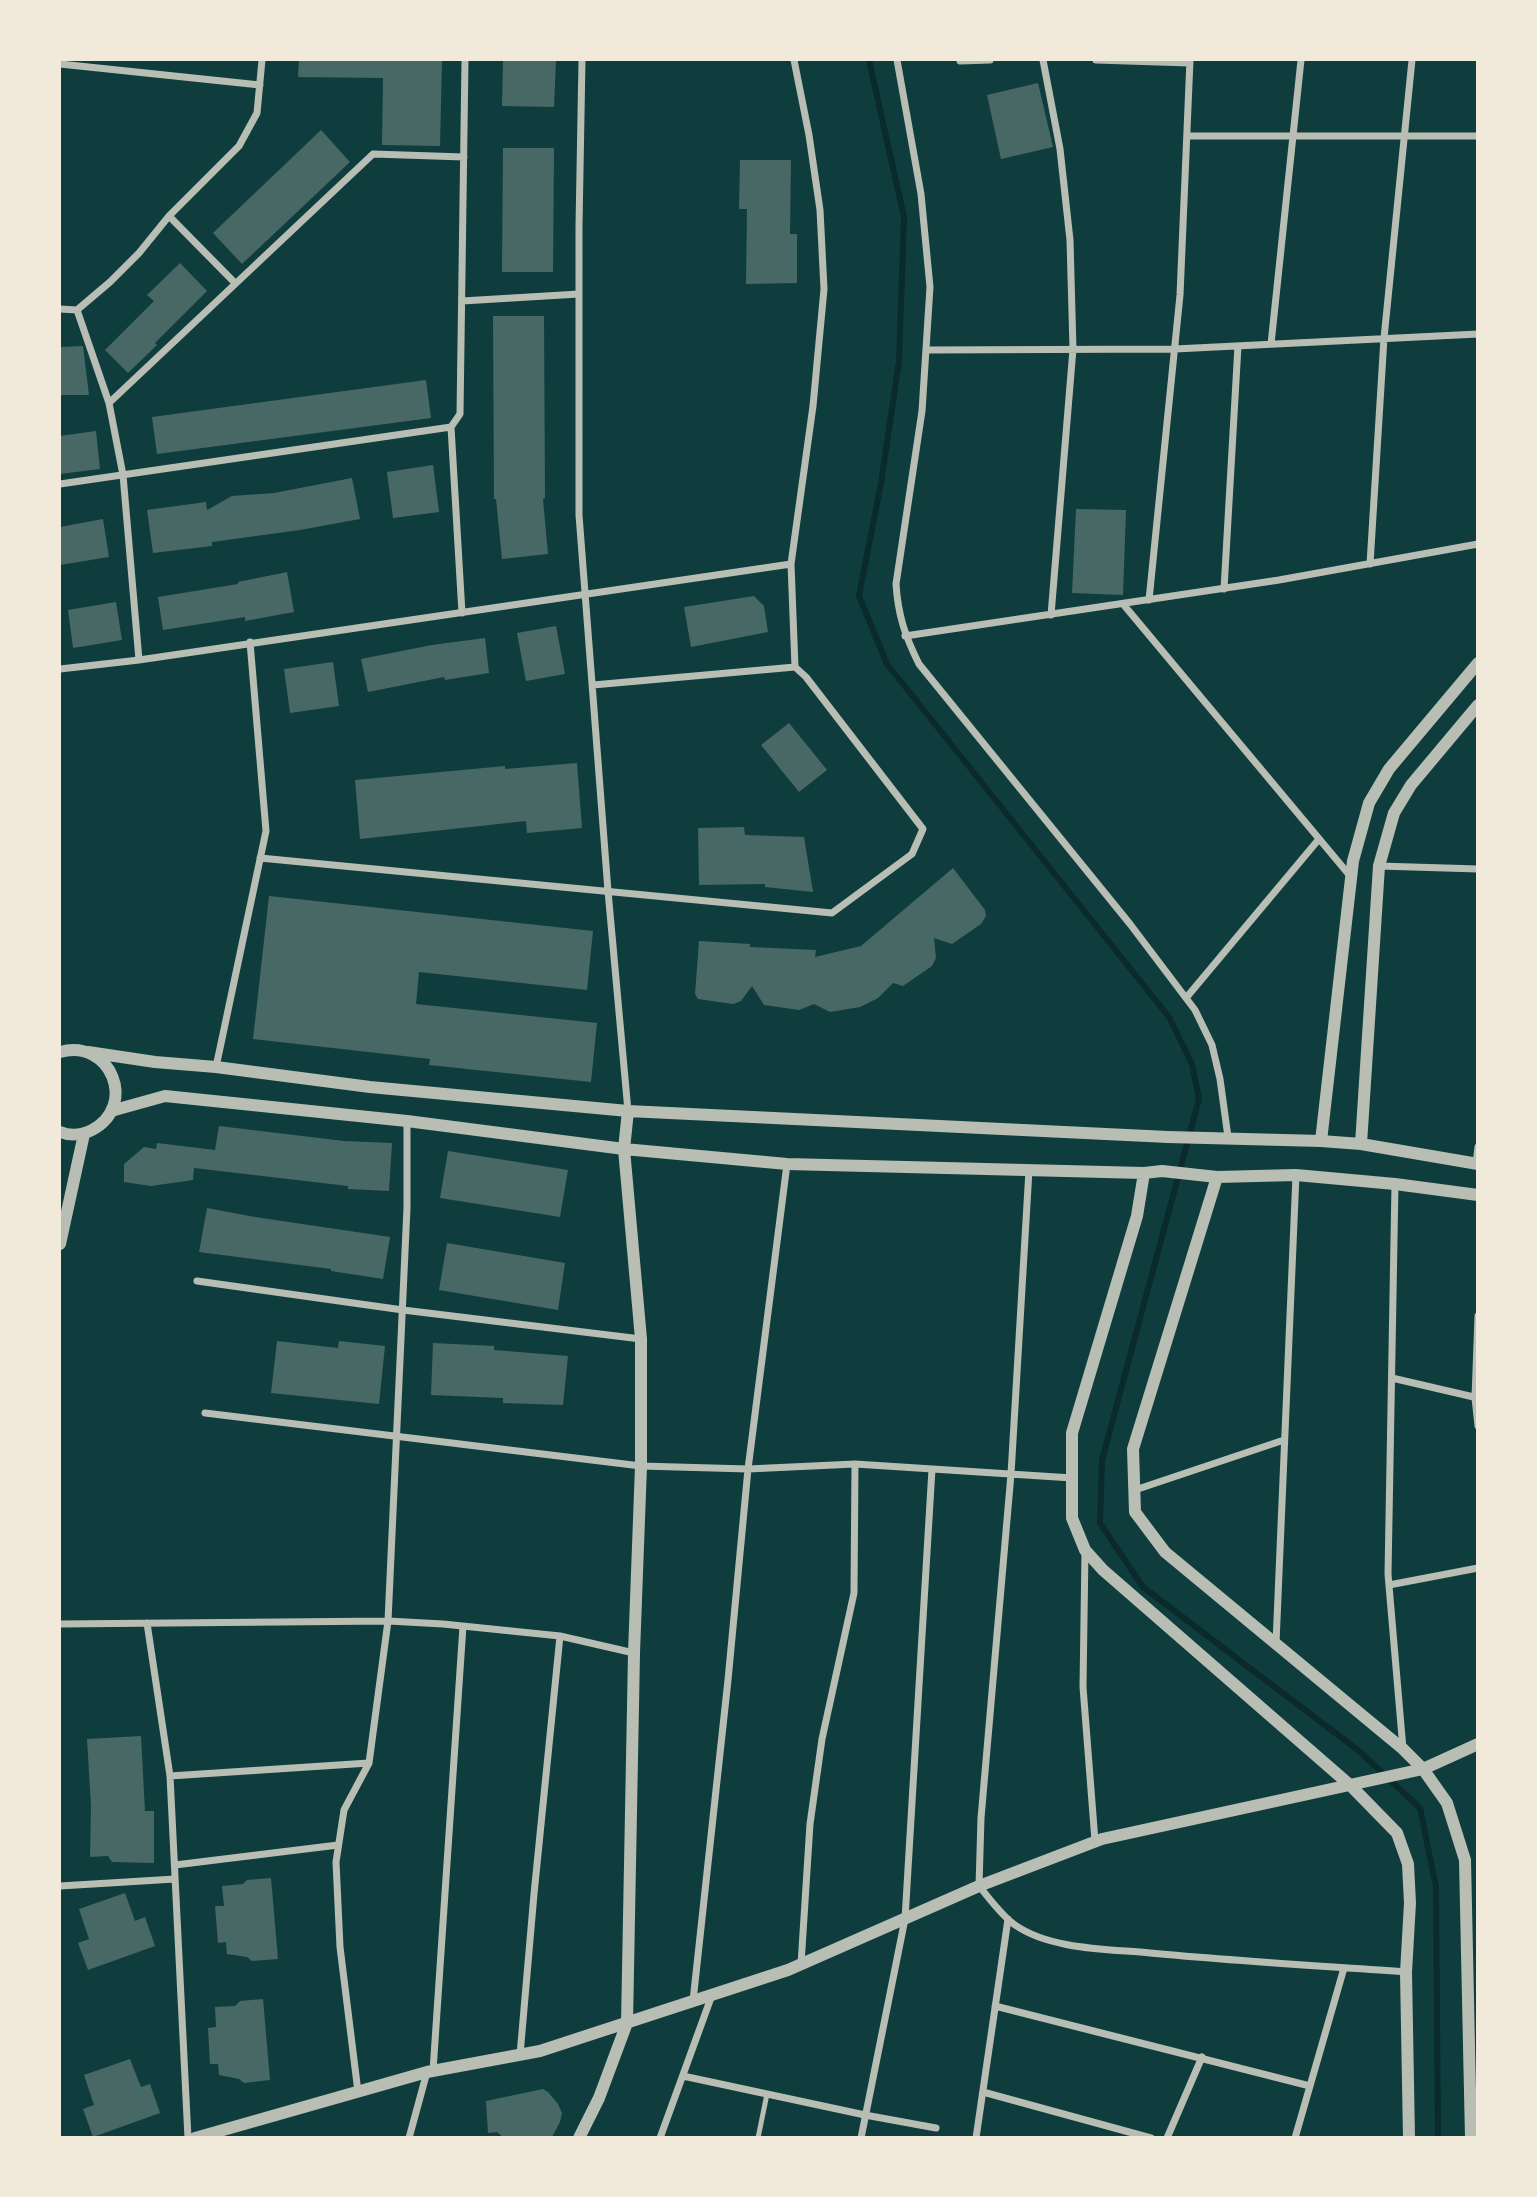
<!DOCTYPE html>
<style>
body{margin:0}
#map{position:relative;width:1537px;height:2197px;overflow:hidden;background:#0f3d3e;font-family:Helvetica,sans-serif}
canvas{display:block}
.frame{position:absolute;inset:0;border:61px solid #f1e9da;pointer-events:none}
</style>
<div id="map">
<canvas width="1537" height="2197"></canvas>
<div class="frame"></div>
</div>
<script>
const g = document.querySelector('canvas').getContext('2d');
g.lineJoin = 'round';
function stroke(path, color, width, dash) { g.strokeStyle = color; g.lineWidth = width; g.lineCap = dash ? 'butt' : 'round'; g.setLineDash(dash || []); g.stroke(path); }
function fill(path, color) { g.fillStyle = color; g.fill(path, 'evenodd'); }
const stream = new Path2D(`
 M 869,60 L 904,217 L 899,361 L 881,483 L 859,596 L 887,664 L 1169,1017 L 1192,1064 L 1199,1099 L 1102,1460 L 1100,1523 L 1143,1587 L 1359,1751 L 1420,1808 L 1436,1887 L 1438,2138`);
const building = new Path2D(`
 M 299,60 L 442,60 L 440,146 L 382,145 L 383,78 L 298,77 Z
 M 503,60 L 556,60 L 554,107 L 502,106 Z
 M 1038,83 L 1053,147 L 1001,159 L 987,95 Z
 M 321,130 L 350,162 L 242,264 L 213,233 Z
 M 503,148 L 554,148 L 553,272 L 502,272 Z
 M 740,160 L 791,160 L 790,234 L 797,234 L 797,283 L 746,284 L 747,209 L 739,209 Z
 M 180,263 L 207,291 L 155,343 L 157,345 L 128,373 L 105,350 L 154,301 L 147,295 Z
 M 493,316 L 544,316 L 545,498 L 543,499 L 548,554 L 502,559 L 496,499 L 494,499 Z
 M 83,346 L 89,395 L 60,395 L 60,347 Z
 M 426,380 L 431,418 L 157,454 L 152,417 Z
 M 96,431 L 100,469 L 60,474 L 60,436 Z
 M 433,465 L 439,512 L 393,518 L 387,472 Z
 M 352,478 L 360,519 L 300,530 L 212,542 L 212,546 L 153,553 L 147,510 L 206,502 L 207,510 L 232,496 L 274,493 Z
 M 1076,509 L 1126,510 L 1123,595 L 1072,593 Z
 M 103,519 L 109,557 L 60,565 L 60,527 Z
 M 287,572 L 294,612 L 245,621 L 245,617 L 163,630 L 158,597 L 238,584 L 238,582 Z
 M 754,596 L 764,606 L 768,632 L 691,647 L 684,607 Z
 M 116,602 L 122,640 L 73,648 L 68,610 Z
 M 556,626 L 565,674 L 526,681 L 517,633 Z
 M 485,638 L 489,673 L 445,680 L 444,677 L 368,692 L 361,659 L 432,645 Z
 M 333,662 L 339,706 L 290,713 L 284,669 Z
 M 789,723 L 827,770 L 799,792 L 761,745 Z
 M 577,763 L 582,828 L 527,833 L 526,821 L 360,839 L 355,780 L 505,766 L 505,769 Z
 M 744,827 L 745,835 L 804,837 L 813,892 L 765,887 L 765,884 L 699,885 L 698,828 Z
 M 953,868 L 985,910 L 986,916 L 981,924 L 952,944 L 934,938 L 936,958 L 932,966 L 903,986 L 893,983 L 878,998 L 860,1007 L 830,1012 L 814,1004 L 799,1010 L 764,1005 L 752,986 L 741,1001 L 733,1004 L 698,999 L 695,994 L 699,941 L 750,944 L 750,947 L 816,950 L 815,957 L 861,946 Z
 M 269,896 L 593,931 L 587,990 L 419,972 L 416,1004 L 597,1023 L 591,1082 L 429,1065 L 430,1059 L 253,1039 Z
 M 219,1126 L 344,1141 L 392,1143 L 389,1191 L 348,1189 L 348,1186 L 194,1168 L 193,1180 L 151,1186 L 124,1182 L 124,1164 L 144,1147 L 156,1149 L 157,1143 L 215,1150 Z
 M 448,1151 L 568,1170 L 560,1217 L 440,1198 Z
 M 207,1208 L 255,1217 L 390,1237 L 383,1279 L 331,1271 L 331,1269 L 199,1252 Z
 M 447,1243 L 565,1263 L 558,1310 L 439,1290 Z
 M 277,1341 L 338,1348 L 339,1341 L 385,1346 L 379,1404 L 271,1393 Z
 M 433,1343 L 494,1346 L 494,1350 L 568,1356 L 563,1405 L 503,1403 L 503,1398 L 431,1395 Z
 M 141,1736 L 145,1811 L 154,1811 L 154,1863 L 112,1862 L 108,1856 L 90,1857 L 91,1806 L 87,1739 Z
 M 271,1878 L 278,1959 L 252,1961 L 247,1957 L 227,1954 L 226,1942 L 218,1943 L 215,1906 L 224,1906 L 222,1886 L 243,1884 L 247,1880 Z
 M 125,1893 L 135,1921 L 145,1917 L 155,1946 L 88,1970 L 78,1943 L 89,1939 L 79,1909 Z
 M 263,1999 L 270,2080 L 244,2083 L 239,2079 L 219,2075 L 218,2064 L 210,2064 L 208,2028 L 216,2027 L 215,2007 L 235,2006 L 240,2001 Z
 M 130,2059 L 141,2087 L 150,2084 L 160,2113 L 93,2137 L 83,2109 L 94,2105 L 84,2075 Z
 M 543,2089 L 548,2092 L 558,2104 L 562,2113 L 560,2122 L 552,2137 L 504,2138 L 497,2132 L 488,2133 L 486,2101 Z`);
const service = new Path2D(`
 M 758,2138 L 767,2094`);
const minor = new Path2D(`
 M 582,60 L 579,226 L 579,515 L 608,891 L 628,1111
 M 794,60 L 809,135 L 820,210 L 824,289 L 813,406 L 791,564 L 795,667
 M 897,60 L 921,194 L 930,287 L 922,411 L 896,584 C 898,615 905,636 919,664 L 1130,924 L 1195,1010 L 1212,1045 L 1220,1079 L 1228,1137
 M 1043,60 L 1060,149 L 1070,240 L 1073,349 L 1051,615
 M 1096,60 L 1190,63
 M 960,61 L 990,60
 M 60,64 L 260,85
 M 1187,136 L 1478,136
 M 169,216 L 235,283
 M 462,301 L 579,294
 M 60,309 L 77,310 L 110,282 L 139,253 L 169,216 L 239,146 L 257,113 L 262,60
 M 77,310 L 109,403 L 123,475 L 139,660
 M 1271,344 L 1301,60
 M 926,350 L 1175,349 L 1478,334
 M 109,403 L 373,154 L 464,157
 M 451,427 L 462,613
 M 60,484 L 451,427 L 460,414 L 465,60
 M 1370,564 L 1384,338 L 1412,60
 M 1224,589 L 1238,346
 M 1149,600 L 1180,295 L 1190,60
 M 1123,604 L 1351,877
 M 905,636 L 1279,580 L 1478,544
 M 60,669 L 139,660 L 791,564
 M 260,858 L 832,913 L 912,854 L 923,829 L 806,677 L 795,667 L 593,685
 M 1379,866 L 1478,869
 M 1186,998 L 1319,839
 M 216,1067 L 266,831 L 250,642
 M 1476,1164 L 1478,1147
 M 1029,1170 L 1011,1474 L 981,1818 L 979,1886 C 990,1899 1001,1915 1015,1925 C 1051,1950 1109,1949 1150,1953 C 1236,1961 1321,1966 1406,1972
 M 1395,1184 L 1388,1574 L 1403,1749
 M 197,1281 L 403,1310 L 641,1339
 M 1478,1316 L 1475,1398 L 1478,1426
 M 1392,1378 L 1478,1398
 M 205,1413 L 641,1466 L 748,1469 L 855,1464 L 1072,1478
 M 1135,1490 L 1284,1440
 M 1085,1551 L 1083,1687 L 1095,1841
 M 1389,1585 L 1478,1568
 M 147,1623 L 170,1776
 M 60,1624 L 388,1621 L 443,1624 L 560,1636 L 634,1653
 M 1276,1643 L 1296,1175
 M 175,1865 L 338,1845
 M 60,1886 L 175,1879
 M 801,1964 L 810,1824 L 822,1739 L 854,1593 L 855,1464
 M 693,2001 L 728,1680 L 748,1469 L 787,1164
 M 995,2006 L 1310,2086
 M 520,2055 L 534,1894 L 560,1636
 M 433,2071 L 463,1626
 M 683,2076 L 865,2115 L 936,2128
 M 358,2092 L 340,1947 L 336,1862 L 344,1810 L 369,1763 L 388,1621 L 407,1208 L 407,1121
 M 983,2092 L 1151,2138
 M 188,2138 L 170,1776 L 369,1763
 M 409,2138 L 427,2072
 M 660,2138 L 712,1995
 M 861,2138 L 905,1919 L 932,1469
 M 976,2138 L 1008,1919
 M 1167,2138 L 1202,2057
 M 1295,2138 L 1344,1968`);
const tertiary = new Path2D(`
 M 60,1052 C 111,1038 138,1106 92,1130 C 82,1135 70,1136 60,1132
 M 88,1052 L 155,1062 L 216,1067 L 370,1087 L 628,1111 L 1168,1137 L 1321,1141 L 1361,1144 L 1478,1164
 M 111,1111 L 165,1096 L 407,1121 L 624,1149 L 787,1164 L 1144,1173 L 1162,1171 L 1217,1177 L 1296,1175 L 1395,1184 L 1478,1195
 M 1321,1141 L 1353,861 L 1369,803 L 1389,769 L 1478,663
 M 1361,1144 L 1379,866 L 1394,813 L 1411,785 L 1478,705
 M 1144,1173 L 1137,1216 L 1072,1433 L 1072,1518 L 1085,1550 L 1103,1570 L 1351,1786 L 1397,1833 L 1408,1864 L 1410,1903 L 1406,1972 L 1409,2138
 M 1217,1177 L 1133,1449 L 1135,1512 L 1165,1552 L 1403,1749 L 1423,1769 L 1447,1803 L 1465,1860 L 1471,2138
 M 60,1244 L 84,1134
 M 195,2138 L 427,2072 L 540,2051 L 788,1970 L 979,1886 L 1102,1839 L 1423,1769 L 1478,1744
 M 579,2138 L 599,2098 L 627,2023 L 634,1653 L 641,1466 L 641,1339 L 624,1149 L 628,1111`);
stroke(stream, '#0a2a2b', 6);
fill(building, '#486865');
stroke(service, '#b8beb3', 5);
stroke(minor, '#b8beb3', 7);
stroke(tertiary, '#b8beb3', 12);
</script>
